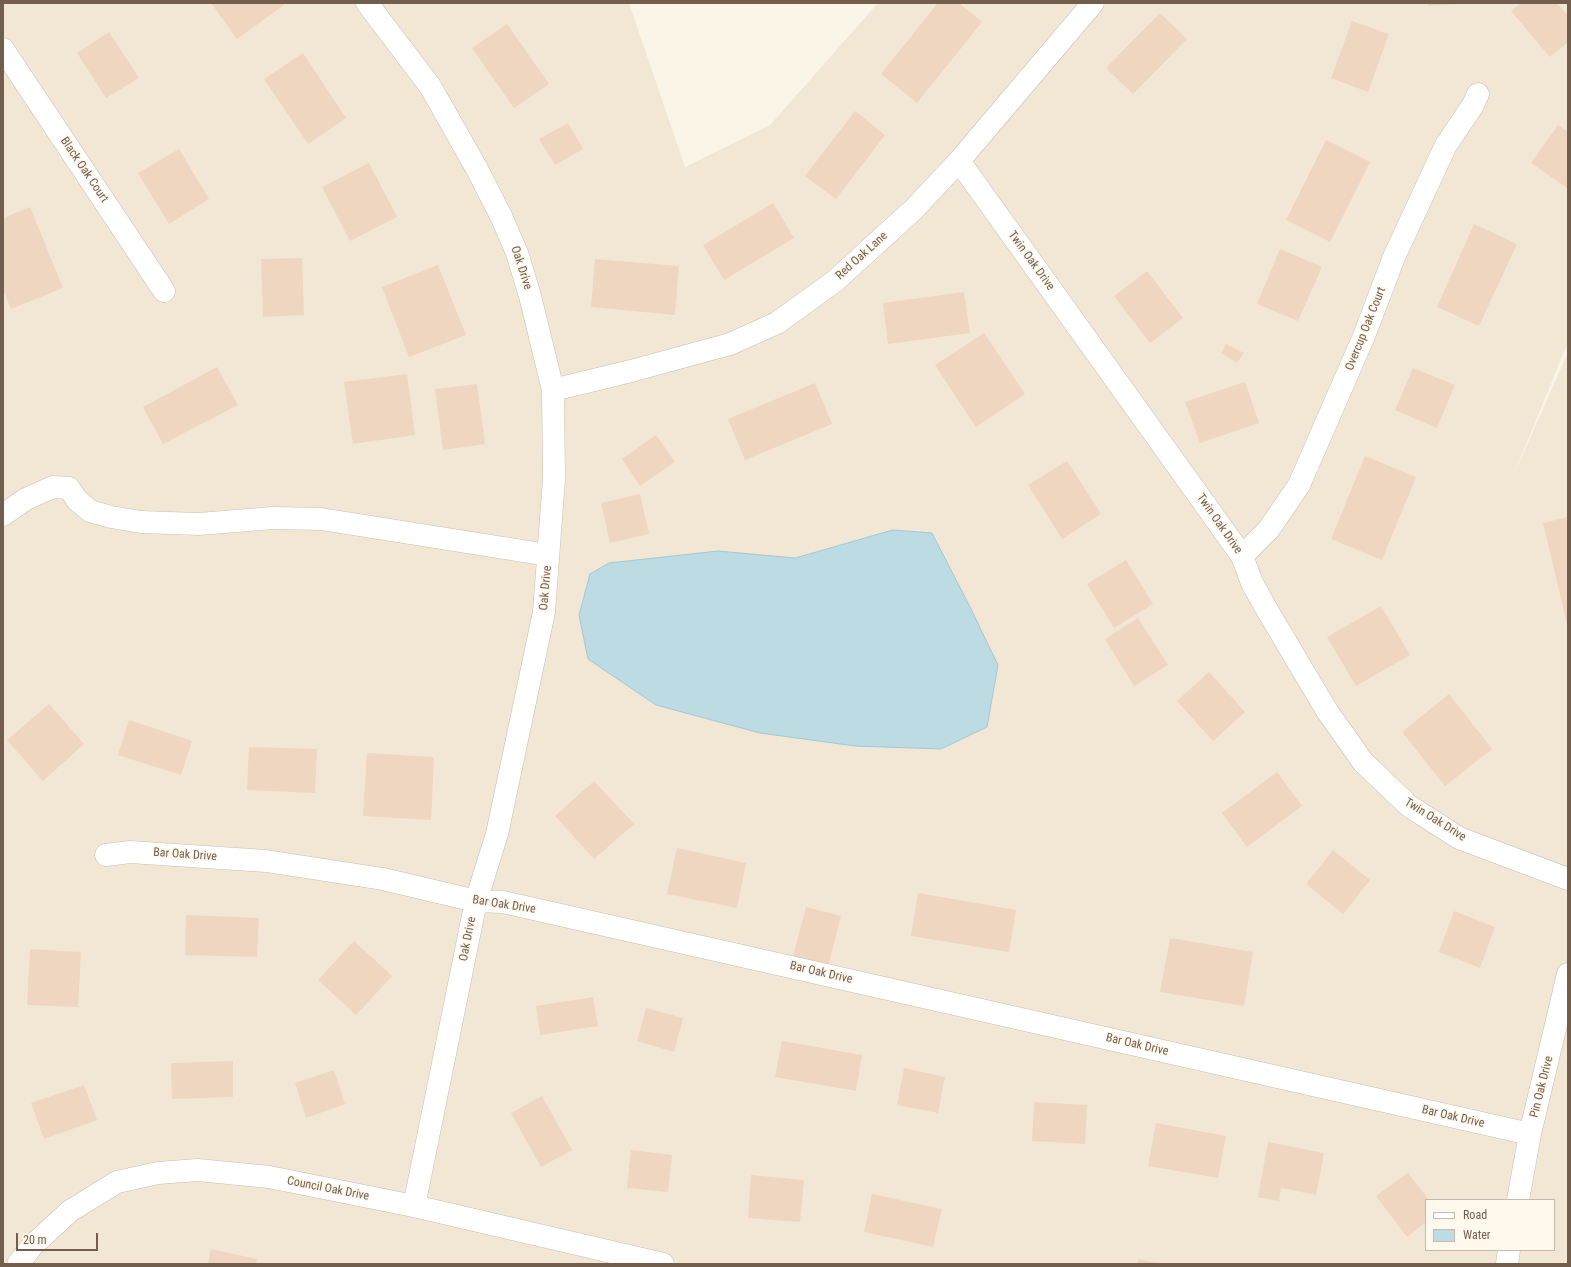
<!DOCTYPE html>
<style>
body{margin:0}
#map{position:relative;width:1571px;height:1267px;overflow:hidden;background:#fbf5e7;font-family:"Roboto Condensed",sans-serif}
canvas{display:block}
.frame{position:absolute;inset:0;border:4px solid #735d4d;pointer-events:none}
.legend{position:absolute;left:1425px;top:1199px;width:130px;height:52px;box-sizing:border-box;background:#fef8ed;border:1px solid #c6baad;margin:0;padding:5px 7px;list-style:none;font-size:12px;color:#735d4d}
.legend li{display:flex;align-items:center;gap:8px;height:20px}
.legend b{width:20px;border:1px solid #c6baad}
.scale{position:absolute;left:16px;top:1233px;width:82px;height:18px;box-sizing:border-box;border:2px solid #735d4d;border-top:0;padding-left:5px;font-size:12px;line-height:14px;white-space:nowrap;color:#735d4d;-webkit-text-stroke:3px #fef8ed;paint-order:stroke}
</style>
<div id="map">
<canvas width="1571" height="1267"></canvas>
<div class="frame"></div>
<ul class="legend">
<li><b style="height:5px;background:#fff"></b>Road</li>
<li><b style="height:11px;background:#bcdbe3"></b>Water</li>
</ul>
<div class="scale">20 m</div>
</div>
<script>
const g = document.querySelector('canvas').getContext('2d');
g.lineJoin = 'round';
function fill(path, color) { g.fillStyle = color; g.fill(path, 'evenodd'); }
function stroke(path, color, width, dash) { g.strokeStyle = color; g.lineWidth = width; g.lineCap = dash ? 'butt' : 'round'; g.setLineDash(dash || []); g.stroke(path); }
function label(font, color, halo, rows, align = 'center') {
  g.font = font + ' "Roboto Condensed",sans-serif'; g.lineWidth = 3; g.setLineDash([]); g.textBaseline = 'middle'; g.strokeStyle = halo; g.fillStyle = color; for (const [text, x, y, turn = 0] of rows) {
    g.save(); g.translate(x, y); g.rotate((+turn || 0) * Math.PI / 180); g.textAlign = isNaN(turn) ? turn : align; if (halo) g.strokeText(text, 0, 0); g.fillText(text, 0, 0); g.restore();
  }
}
const residential = new Path2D(`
 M 3,3 L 629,3 L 685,167 L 770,125 L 878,3 L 1568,3 L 1568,342 L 1512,479 L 1568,352 L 1568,1264 L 3,1264 ZM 1426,1200 L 1554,1200 L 1554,1250 L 1426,1250 Z`);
const water = new Path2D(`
 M 893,530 L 932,533 L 970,607 L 998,665 L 987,727 L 941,749 L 855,746 L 760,733 L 656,705 L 588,659 L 579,615 L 590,574 L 609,563 L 718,551 L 795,558 Z`);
const building = new Path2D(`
 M 211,3 L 283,3 L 284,5 L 237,39 Z
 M 938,3 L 959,3 L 982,22 L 917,103 L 881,74 Z
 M 1428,3 L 1461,3 L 1461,4 L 1428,6 Z
 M 1521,3 L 1557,3 L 1568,16 L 1568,42 L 1550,57 L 1511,11 Z
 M 1160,13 L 1187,39 L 1133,94 L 1106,68 Z
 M 1352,21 L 1389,34 L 1368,92 L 1331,78 Z
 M 507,24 L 549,84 L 514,108 L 472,48 Z
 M 109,32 L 139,78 L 106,98 L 77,53 Z
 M 303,53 L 346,118 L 308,144 L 264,79 Z
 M 855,111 L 885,135 L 836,199 L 805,176 Z
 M 568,123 L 583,149 L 555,165 L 539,139 Z
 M 1558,125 L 1568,132 L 1567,188 L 1531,163 Z
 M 1326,140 L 1370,162 L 1330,242 L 1286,220 Z
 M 179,149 L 209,199 L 169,224 L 138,173 Z
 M 369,163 L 397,217 L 350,241 L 322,187 Z
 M 773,203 L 794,238 L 724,280 L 703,245 Z
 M 30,207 L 63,288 L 11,309 L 3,290 L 3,218 Z
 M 1474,224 L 1517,244 L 1479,326 L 1437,307 Z
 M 1280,249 L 1322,267 L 1298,321 L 1257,304 Z
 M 302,258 L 304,315 L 263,317 L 261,259 Z
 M 595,259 L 679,266 L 675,315 L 591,307 Z
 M 438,265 L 466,335 L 409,357 L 382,287 Z
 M 1147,271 L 1183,318 L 1150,343 L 1114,296 Z
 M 964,292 L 970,333 L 888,344 L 883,303 Z
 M 984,333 L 1025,394 L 976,427 L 935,365 Z
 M 1226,344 L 1244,353 L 1237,363 L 1221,353 Z
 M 217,367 L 238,405 L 163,444 L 143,407 Z
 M 1413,368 L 1455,385 L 1437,428 L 1395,410 Z
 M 407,374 L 415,435 L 353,444 L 344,382 Z
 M 1245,382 L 1259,423 L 1200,443 L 1185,402 Z
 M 815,383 L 832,424 L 745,460 L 728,419 Z
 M 477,384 L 485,444 L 443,450 L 435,389 Z
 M 656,435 L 675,462 L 640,486 L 622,459 Z
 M 1365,456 L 1416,477 L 1382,560 L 1331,539 Z
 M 1067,461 L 1101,514 L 1062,539 L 1028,485 Z
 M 640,494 L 649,534 L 610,543 L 601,503 Z
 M 1568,517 L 1568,624 L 1567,624 L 1543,523 Z
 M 1126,560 L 1153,604 L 1114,628 L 1087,584 Z
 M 1381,606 L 1410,655 L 1356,686 L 1327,637 Z
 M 1138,618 L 1168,665 L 1134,686 L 1105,639 Z
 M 1209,672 L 1245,712 L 1213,741 L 1177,701 Z
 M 1449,694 L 1492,749 L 1445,786 L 1402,732 Z
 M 49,704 L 84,744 L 43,781 L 7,740 Z
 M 129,720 L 192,741 L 181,775 L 118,755 Z
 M 249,747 L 317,749 L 315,793 L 247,790 Z
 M 367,753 L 434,757 L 431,820 L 363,816 Z
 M 1277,772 L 1302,806 L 1247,847 L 1222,813 Z
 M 594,781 L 634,824 L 594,859 L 555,816 Z
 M 677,848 L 746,863 L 737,908 L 667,894 Z
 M 1333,850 L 1370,880 L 1343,914 L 1306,884 Z
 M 918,893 L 1016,910 L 1009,952 L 911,936 Z
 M 806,907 L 841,916 L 828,966 L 793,957 Z
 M 1454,911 L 1495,927 L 1480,968 L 1439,952 Z
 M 186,915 L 259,918 L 257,957 L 185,955 Z
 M 1170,938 L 1253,952 L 1244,1006 L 1160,992 Z
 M 354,941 L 392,976 L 356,1015 L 318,980 Z
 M 30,949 L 81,952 L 78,1007 L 27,1005 Z
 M 593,997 L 598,1026 L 540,1035 L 536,1006 Z
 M 646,1008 L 683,1018 L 674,1052 L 637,1041 Z
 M 782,1041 L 862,1055 L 856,1091 L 775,1077 Z
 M 233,1061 L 233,1097 L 172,1099 L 171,1063 Z
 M 904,1068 L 945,1077 L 938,1113 L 897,1105 Z
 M 334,1070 L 345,1104 L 306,1118 L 295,1083 Z
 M 84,1085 L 97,1120 L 44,1139 L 31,1103 Z
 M 542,1096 L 572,1150 L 541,1167 L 511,1113 Z
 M 1034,1102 L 1087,1105 L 1085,1144 L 1032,1141 Z
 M 1156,1123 L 1226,1136 L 1218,1178 L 1148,1166 Z
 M 1268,1142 L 1324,1153 L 1316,1195 L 1281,1188 L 1279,1201 L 1258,1197 Z
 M 631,1150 L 672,1155 L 668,1192 L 627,1188 Z
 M 1408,1173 L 1429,1200 L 1426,1200 L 1426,1222 L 1407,1237 L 1376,1196 Z
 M 751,1175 L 804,1180 L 800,1222 L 748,1218 Z
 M 872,1194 L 942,1209 L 933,1247 L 864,1232 Z
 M 211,1249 L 257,1259 L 256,1264 L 208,1264 Z
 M 1138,1259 L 1156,1263 L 1156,1264 L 1137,1264 Z`);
const street = new Path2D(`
 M 367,3 L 430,86 L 477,169 L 501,216 L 517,253 L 530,296 L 553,390 L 554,479 L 544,612 L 497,834 L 476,901 L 414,1206
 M 3,49 L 164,291
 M 959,161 L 1242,556 L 1252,583 L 1270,615 L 1327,711 L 1363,762 L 1409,806 L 1459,838 L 1568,879
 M 553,390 L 631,371 L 730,344 L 777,323 L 835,281 L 914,209 L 959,161 L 1093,3
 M 3,515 L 26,499 L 53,487 L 69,488 L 77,500 L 90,511 L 111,517 L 141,522 L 199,524 L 273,518 L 321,519 L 548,555
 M 1242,556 L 1269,529 L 1299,485 L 1364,336 L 1394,257 L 1446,145 L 1473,105 L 1478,94
 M 106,855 L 130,852 L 266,861 L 383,879 L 476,901 L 503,902 L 1530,1134
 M 1518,1200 L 1530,1134 L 1568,974
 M 18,1264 L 32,1246 L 70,1211 L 117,1182 L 158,1173 L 198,1170 L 269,1177 L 414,1206 L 663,1264
 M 1507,1264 L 1509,1250`);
const streetNames = [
 ["Black Oak Court",84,170,56],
 ["Red Oak Lane",862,256,-42],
 ["Twin Oak Drive",1031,261,54],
 ["Oak Drive",521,268,72],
 ["Overcup Oak Court",1366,329,-68],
 ["Twin Oak Drive",1219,524,55],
 ["Oak Drive",546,588,-85],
 ["Twin Oak Drive",1435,820,32],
 ["Bar Oak Drive",185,855,4],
 ["Bar Oak Drive",504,905,9],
 ["Oak Drive",468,939,-79],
 ["Bar Oak Drive",821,973,13],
 ["Bar Oak Drive",1137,1045,13],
 ["Pin Oak Drive",1542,1087,-76],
 ["Bar Oak Drive",1453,1117,13],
 ["Council Oak Drive",328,1189,11]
];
fill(residential, '#f2e7d5');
fill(water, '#bcdbe3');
stroke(water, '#a3c9d4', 1);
fill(building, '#efd6c0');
stroke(street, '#ccbdad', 23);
stroke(street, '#fff', 22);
label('12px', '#735d4d', '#fef8ed', streetNames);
</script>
